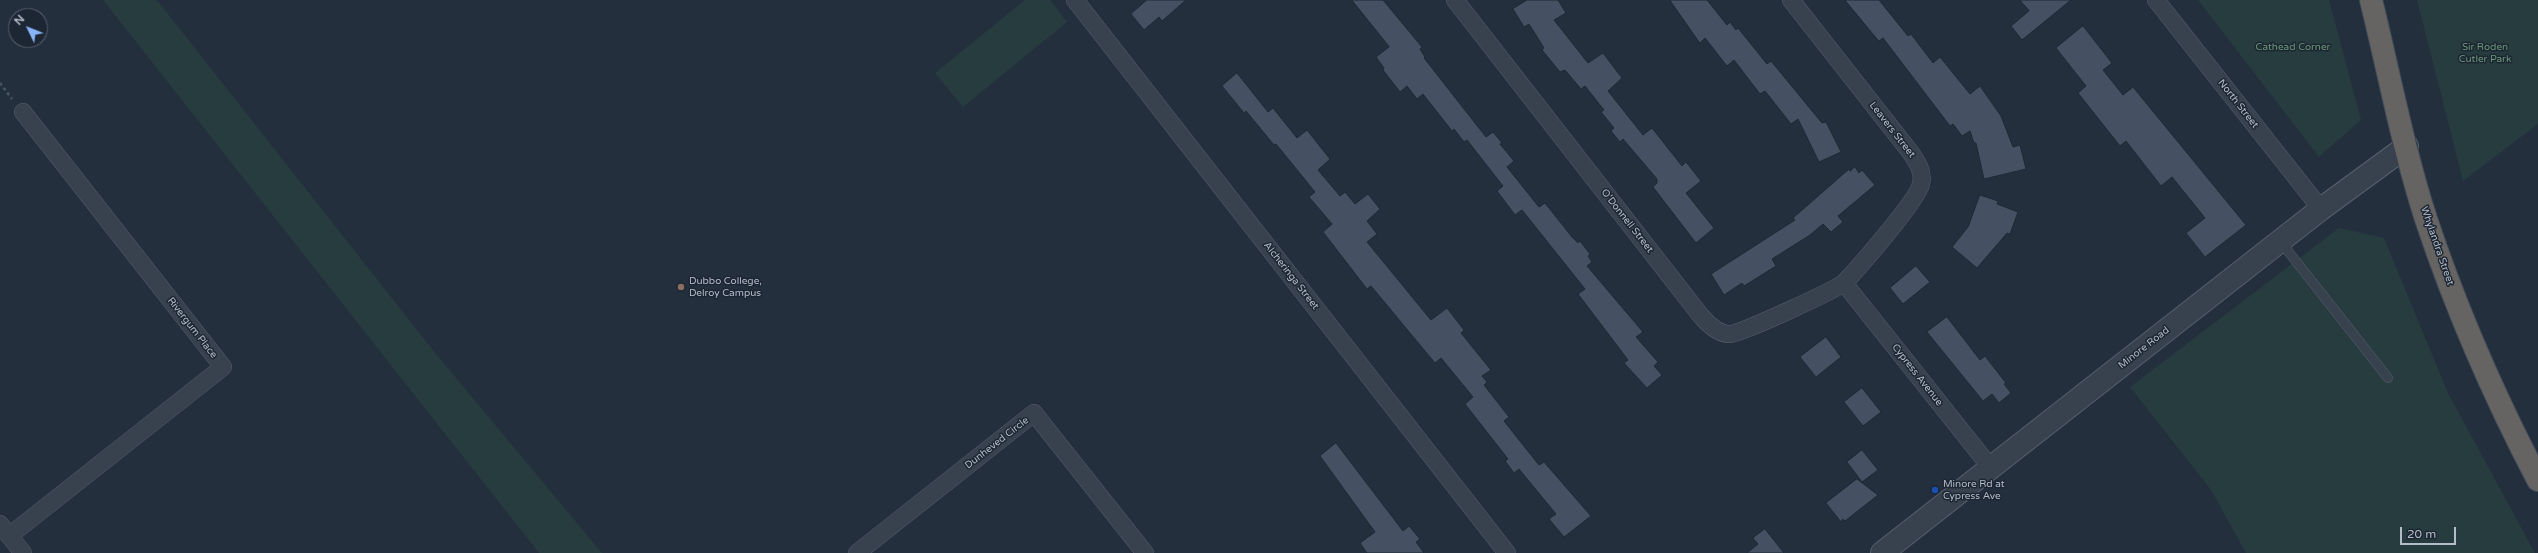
<!DOCTYPE html>
<style>
body{margin:0}
#map{position:relative;width:2538px;height:553px;overflow:hidden;background:#242f3e;font-family:"Varela Round",sans-serif}
canvas{display:block}
.north{position:absolute;left:8px;top:8px;width:40px;height:40px;box-sizing:border-box;background:#1d2633;border:1px solid #59626f;border-radius:50%;rotate:313deg;font-size:11px;font-weight:700;line-height:16px;text-align:center;color:#b4bcc9}
.north::after{content:'';display:block;margin:auto;width:14px;height:18px;background:#8ab4f8;clip-path:polygon(50% 0,100% 100%,50% 72%,0 100%)}
.scale{position:absolute;left:2400px;top:527px;width:56px;height:18px;box-sizing:border-box;border:2px solid #b4bcc9;border-top:0;padding-left:5px;font-size:12px;line-height:14px;white-space:nowrap;color:#b4bcc9;-webkit-text-stroke:3px #1d2633;paint-order:stroke}
</style>
<div id="map">
<canvas width="2538" height="553"></canvas>
<div class="north">N</div>
<div class="scale">20 m</div>
</div>
<script>
const g = document.querySelector('canvas').getContext('2d');
g.lineJoin = 'round';
function fill(path, color) { g.fillStyle = color; g.fill(path, 'evenodd'); }
function stroke(path, color, width, dash) { g.strokeStyle = color; g.lineWidth = width; g.lineCap = dash ? 'butt' : 'round'; g.setLineDash(dash || []); g.stroke(path); }
function label(font, color, halo, rows, align = 'center') {
  g.font = font + ' "Varela Round",sans-serif'; g.lineWidth = 3; g.setLineDash([]); g.textBaseline = 'middle'; g.strokeStyle = halo; g.fillStyle = color; for (const [text, x, y, turn = 0] of rows) {
    g.save(); g.translate(x, y); g.rotate((+turn || 0) * Math.PI / 180); g.textAlign = isNaN(turn) ? turn : align; if (halo) g.strokeText(text, 0, 0); g.fillText(text, 0, 0); g.restore();
  }
}
const green = new Path2D(`
 M 103,0 L 157,0 L 432,349 L 602,553 L 539,553 Z
 M 1025,0 L 1050,0 L 1067,22 L 963,107 L 935,73 Z
 M 2198,0 L 2329,0 L 2361,120 L 2319,157 Z
 M 2417,0 L 2538,0 L 2538,124 L 2463,181 Z
 M 2339,228 L 2384,238 L 2448,393 L 2535,553 L 2246,553 L 2211,490 L 2130,387 Z`);
const building = new Path2D(`
 M 1147,0 L 1186,0 L 1162,21 L 1159,17 L 1144,30 L 1131,14 Z
 M 1352,0 L 1383,0 L 1422,47 L 1420,49 L 1425,57 L 1424,58 L 1486,137 L 1493,132 L 1502,143 L 1500,144 L 1514,161 L 1507,167 L 1539,207 L 1545,203 L 1572,237 L 1578,243 L 1580,241 L 1590,254 L 1588,256 L 1592,262 L 1587,266 L 1643,332 L 1636,337 L 1658,362 L 1654,366 L 1662,375 L 1647,388 L 1624,363 L 1628,360 L 1578,294 L 1585,289 L 1522,210 L 1515,215 L 1497,191 L 1503,186 L 1467,140 L 1464,142 L 1454,129 L 1452,131 L 1423,94 L 1417,99 L 1407,86 L 1400,92 L 1383,70 L 1384,68 L 1376,57 L 1389,47 Z
 M 1527,0 L 1558,0 L 1566,13 L 1554,20 L 1588,63 L 1603,53 L 1622,78 L 1608,91 L 1643,135 L 1652,128 L 1682,166 L 1686,162 L 1701,181 L 1686,193 L 1714,228 L 1696,243 L 1653,187 L 1657,183 L 1657,179 L 1623,139 L 1620,142 L 1611,131 L 1614,128 L 1601,112 L 1604,110 L 1585,86 L 1581,89 L 1565,70 L 1560,72 L 1542,50 L 1544,48 L 1529,24 L 1524,27 L 1513,9 Z
 M 1670,0 L 1707,0 L 1727,25 L 1730,22 L 1736,30 L 1738,28 L 1767,64 L 1771,61 L 1822,123 L 1826,122 L 1841,152 L 1819,162 L 1798,119 L 1791,124 L 1765,91 L 1760,94 L 1734,60 L 1727,66 L 1705,38 L 1700,43 Z
 M 1845,0 L 1879,0 L 1908,36 L 1911,34 L 1933,63 L 1940,57 L 1970,94 L 1980,86 L 2001,116 L 2013,147 L 2020,145 L 2026,169 L 1984,179 L 1976,143 L 1974,143 L 1970,131 L 1962,136 L 1953,124 L 1950,126 L 1883,38 L 1879,41 Z
 M 2020,0 L 2071,0 L 2022,40 L 2011,26 L 2029,11 Z
 M 2083,26 L 2112,63 L 2103,70 L 2123,95 L 2133,87 L 2246,225 L 2205,257 L 2186,233 L 2205,218 L 2172,177 L 2161,186 L 2126,141 L 2120,146 L 2078,93 L 2086,86 L 2056,48 Z
 M 1237,73 L 1268,112 L 1273,108 L 1297,138 L 1307,130 L 1330,159 L 1318,170 L 1340,196 L 1345,192 L 1355,204 L 1368,194 L 1380,209 L 1367,221 L 1377,234 L 1367,242 L 1431,320 L 1447,308 L 1464,330 L 1461,333 L 1491,370 L 1482,376 L 1487,382 L 1484,385 L 1509,417 L 1504,421 L 1539,465 L 1544,462 L 1591,516 L 1564,537 L 1549,519 L 1556,514 L 1519,469 L 1514,473 L 1505,461 L 1508,459 L 1465,404 L 1473,397 L 1441,358 L 1435,363 L 1371,286 L 1367,289 L 1323,232 L 1332,224 L 1309,197 L 1315,192 L 1276,144 L 1274,145 L 1246,111 L 1244,113 L 1222,86 Z
 M 1855,167 L 1859,173 L 1862,170 L 1875,185 L 1838,216 L 1843,222 L 1831,232 L 1823,224 L 1810,235 L 1772,259 L 1776,266 L 1744,286 L 1742,283 L 1724,295 L 1711,274 L 1795,220 L 1793,218 L 1849,169 L 1850,171 Z
 M 1980,195 L 1998,201 L 1997,204 L 2018,212 L 2010,234 L 2007,233 L 1977,268 L 1952,247 L 1968,227 Z
 M 1916,266 L 1930,282 L 1903,304 L 1890,288 Z
 M 1947,317 L 1980,360 L 1985,356 L 2006,383 L 2004,384 L 2011,393 L 1999,403 L 1992,394 L 1983,401 L 1927,332 Z
 M 1826,337 L 1841,357 L 1816,377 L 1800,357 Z
 M 1862,388 L 1881,412 L 1863,426 L 1844,402 Z
 M 1336,443 L 1403,531 L 1409,526 L 1420,539 L 1416,542 L 1424,553 L 1367,553 L 1360,543 L 1375,532 L 1320,456 Z
 M 1862,450 L 1878,470 L 1862,482 L 1847,462 Z
 M 1857,479 L 1878,495 L 1845,521 L 1843,519 L 1841,522 L 1826,503 Z
 M 1765,529 L 1784,553 L 1747,553 L 1758,544 L 1753,538 Z`);
const path = new Path2D(`
 M 0,83 L 12,99`);
const service = new Path2D(`
 M 2280,241 L 2388,378`);
const minor = new Path2D(`
 M 1075,0 L 1507,553
 M 1455,0 L 1701,316 C 1708,324 1718,334 1729,334 C 1739,335 1837,289 1845,282 C 1859,267 1917,201 1921,184 C 1924,172 1917,162 1911,153 L 1791,0
 M 2156,0 L 2321,209
 M 1844,283 L 1991,468
 M 0,524 L 23,553
 M 9,536 L 223,367 L 23,112
 M 857,553 L 1034,413 L 1145,553`);
const tertiary = new Path2D(`
 M 1882,553 L 2321,209 L 2407,146`);
const trunk = new Path2D(`
 M 2371,0 C 2389,73 2403,148 2426,219 C 2456,309 2494,396 2538,480`);
const markers = [
 [681,287,4,"#8d6e63"],
 [1935,490,4,"#1a4fb4"]
];
const parkNames = [
 ["Cathead Corner",2293,47],
 ["Sir Roden",2485,47],
 ["Cutler Park",2485,59]
];
const streetNames = [
 ["North Street",2238,104,52],
 ["Leavers Street",1892,130,52],
 ["O'Donnell Street",1627,221,52],
 ["Whylandra Street",2437,246,71],
 ["Alcheringa Street",1291,276,52],
 ["Rivergum Place",192,328,52],
 ["Minore Road",2144,348,-38],
 ["Cypress Avenue",1917,375,52],
 ["Dunheved Circle",997,443,-38]
];
const poiNames = [
 ["Dubbo College,",689,281],
 ["Delroy Campus",689,293],
 ["Minore Rd at",1943,484],
 ["Cypress Ave",1943,496]
];
fill(green, '#263c3f');
fill(building, '#455162');
stroke(building, '#1f2835', 1);
stroke(service, '#565f6c', 10);
stroke(minor, '#565f6c', 18);
stroke(tertiary, '#565f6c', 24);
stroke(trunk, '#434c59', 24);
stroke(path, '#44595c', 2.5, [3, 3]);
stroke(service, '#38414e', 9);
stroke(minor, '#38414e', 17);
stroke(tertiary, '#38414e', 22);
stroke(trunk, '#656462', 22);
for (const [x, y, r, color] of markers) { const dot = new Path2D(); dot.arc(x, y, r, 0, 2 * Math.PI); g.fillStyle = color; g.fill(dot); stroke(dot, '#1d2633', 1.5); }
label('10px', '#6b9a76', '#1d2633', parkNames);
label('10px', '#b4bcc9', '#1d2633', streetNames);
label('10px', '#b4bcc9', '#1d2633', poiNames, 'left');
</script>
